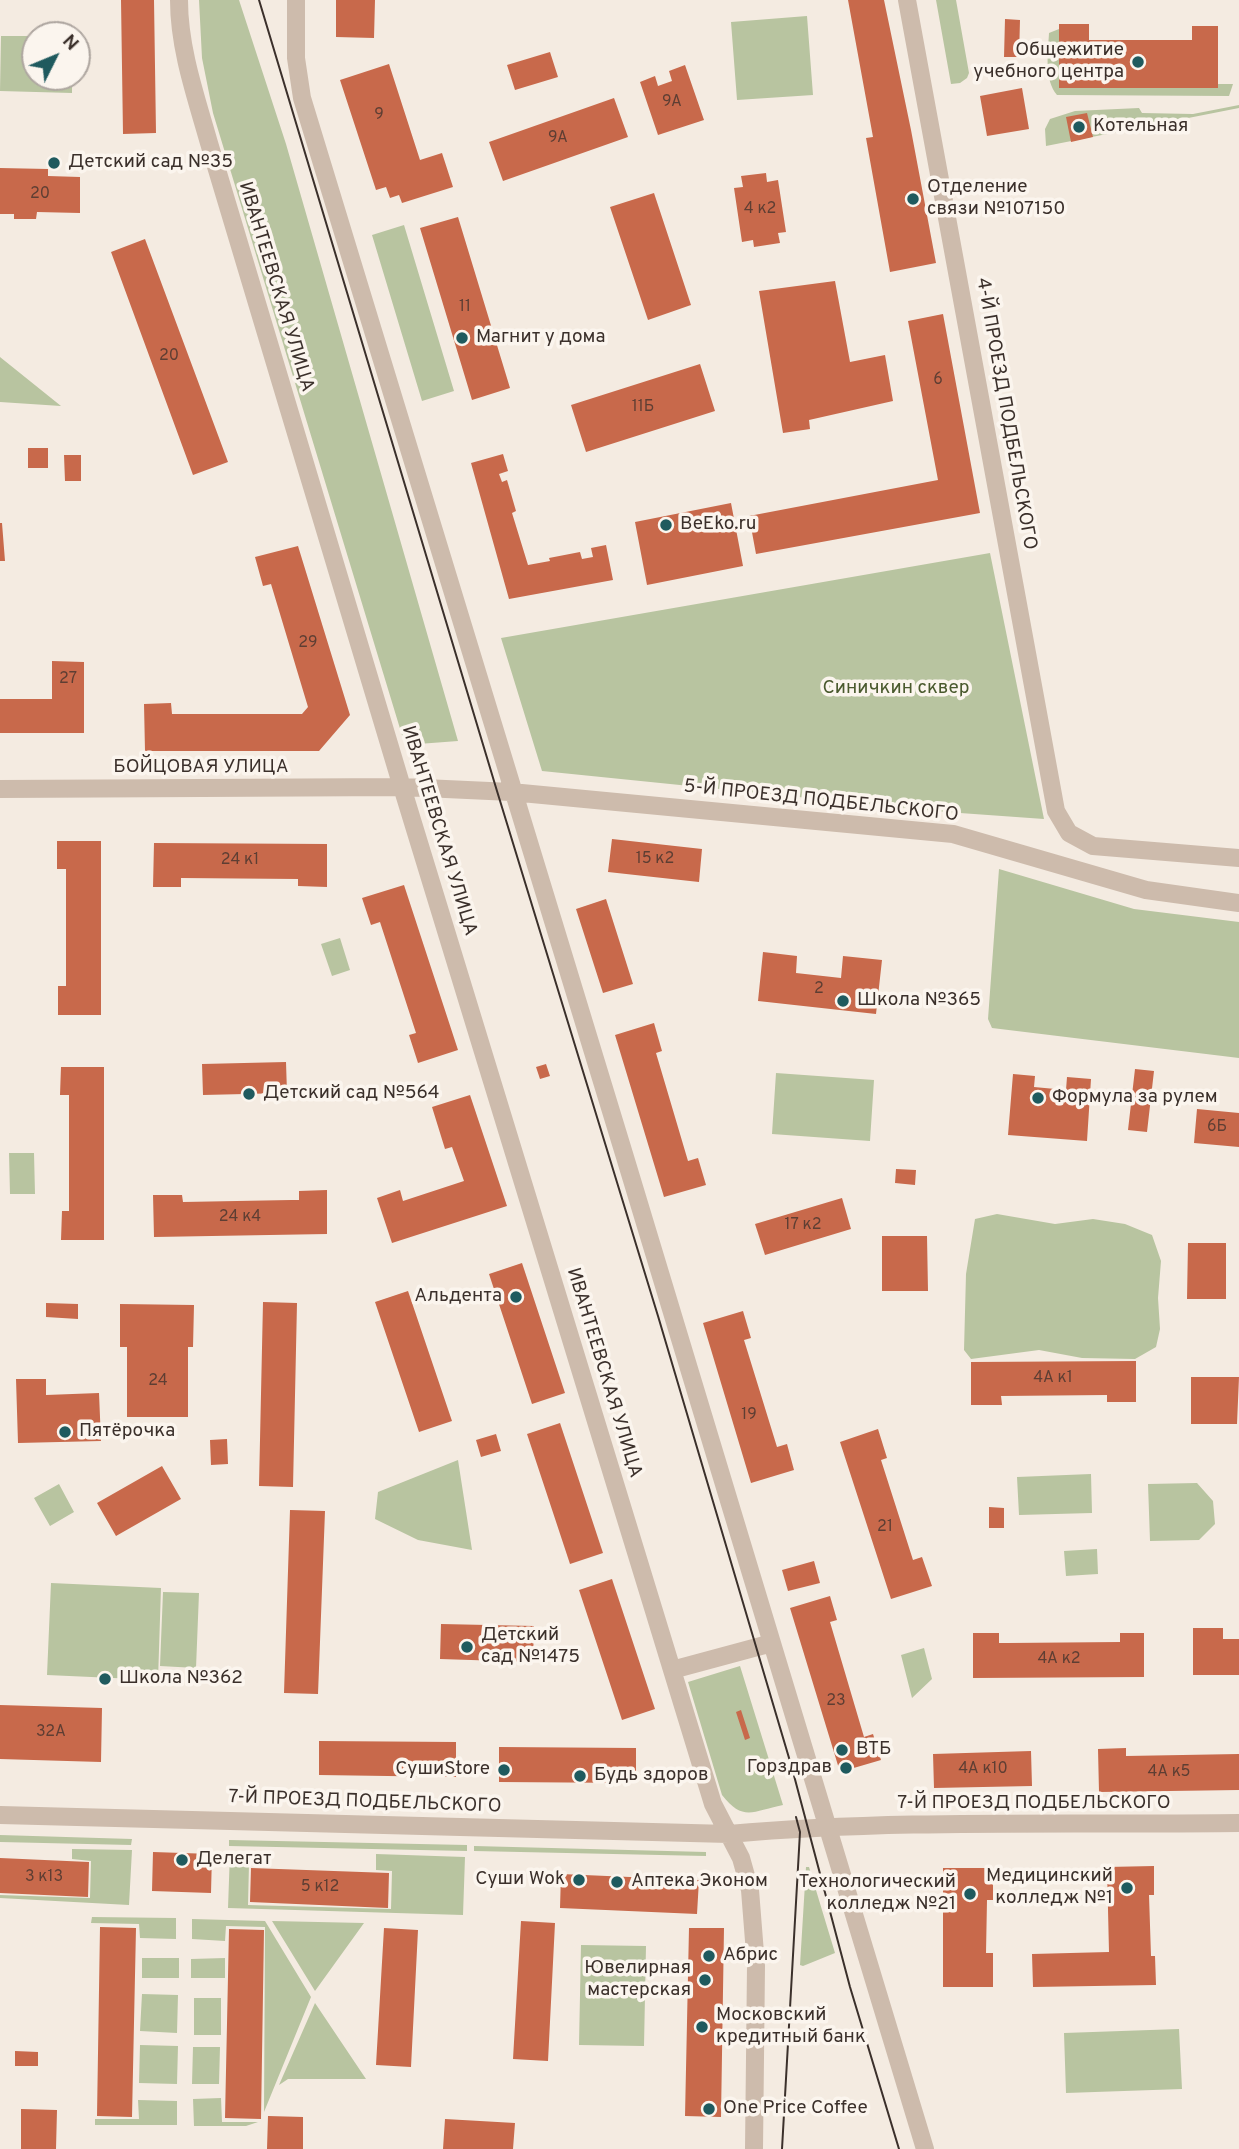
<!DOCTYPE html>
<meta charset="utf-8">
<style>
body{margin:0}
#map{position:relative;width:1239px;height:2149px;overflow:hidden;background:#f4ebe1;font-family:Overpass,sans-serif}
canvas{display:block}
.north{position:absolute;left:21px;top:21px;width:70px;height:70px;box-sizing:border-box;background:#fbf5ee;border:2px solid #aea6a0;border-radius:50%;rotate:47deg;font-size:19px;font-weight:700;line-height:28px;text-align:center;color:#3b302b}
.north::after{content:'';display:block;margin:auto;width:24px;height:32px;background:#1f5a5e;clip-path:polygon(50% 0,100% 100%,50% 72%,0 100%)}
</style>
<div id="map">
<canvas width="1239" height="2149"></canvas>
<div class="north">N</div>
</div>
<script>
const g = document.querySelector('canvas').getContext('2d');
g.lineJoin = 'round';
function fill(path, color) { g.fillStyle = color; g.fill(path, 'evenodd'); }
function stroke(path, color, width, dash) { g.strokeStyle = color; g.lineWidth = width; g.lineCap = dash ? 'butt' : 'round'; g.setLineDash(dash || []); g.stroke(path); }
function label(font, color, halo, rows, align = 'center') {
  g.font = font + ' Overpass,sans-serif'; g.lineWidth = 7; g.setLineDash([]); g.textBaseline = 'middle'; g.strokeStyle = halo; g.fillStyle = color; for (const [text, x, y, turn = 0] of rows) {
    g.save(); g.translate(x, y); g.rotate((+turn || 0) * Math.PI / 180); g.textAlign = isNaN(turn) ? turn : align; if (halo) g.strokeText(text, 0, 0); g.fillText(text, 0, 0); g.restore();
  }
}
const green = new Path2D(`
 M 199,0 L 239,0 L 286,144 L 458,741 L 405,745 L 213,113 L 202,58 Z
 M 936,0 L 956,0 L 969,73 L 967,78 L 960,83 L 951,84 Z
 M 807,16 L 813,95 L 737,100 L 731,22 Z
 M 1059,29 L 1059,88 L 1217,88 L 1218,84 L 1233,84 L 1229,96 L 1057,95 C 1044,80 1048,52 1049,33 Z
 M 1,36 L 35,36 L 35,77 L 72,77 L 72,93 L 0,91 Z
 M 1239,105 L 1239,108 L 1046,146 L 1045,129 L 1050,119 L 1075,111 L 1139,108 L 1142,113 L 1193,114 Z
 M 404,225 L 454,391 L 422,401 L 372,235 Z
 M 0,357 L 61,406 L 0,402 Z
 M 990,553 L 1044,819 L 946,812 L 542,771 L 501,638 Z
 M 999,869 L 1134,909 L 1239,922 L 1239,1058 L 992,1028 L 988,1019 Z
 M 340,938 L 350,970 L 332,976 L 321,944 Z
 M 776,1073 L 874,1080 L 870,1141 L 772,1134 Z
 M 9,1153 L 34,1153 L 35,1194 L 10,1194 Z
 M 997,1214 L 1055,1224 L 1093,1219 L 1125,1224 L 1152,1235 L 1161,1261 L 1158,1298 L 1160,1329 L 1156,1347 L 1135,1359 L 1082,1358 L 1039,1350 L 971,1359 L 964,1350 L 966,1274 L 975,1219 Z
 M 458,1460 L 472,1550 L 418,1540 L 375,1519 L 378,1492 Z
 M 1091,1474 L 1092,1513 L 1019,1515 L 1017,1477 Z
 M 1197,1483 L 1213,1501 L 1215,1524 L 1199,1540 L 1150,1541 L 1148,1484 Z
 M 59,1484 L 74,1512 L 50,1526 L 34,1498 Z
 M 1097,1549 L 1098,1574 L 1066,1576 L 1064,1551 Z
 M 51,1583 L 161,1588 L 158,1680 L 47,1675 Z
 M 163,1592 L 199,1593 L 196,1668 L 160,1666 Z
 M 924,1648 L 932,1679 L 912,1698 L 901,1655 Z
 M 740,1666 L 783,1805 C 753,1811 743,1822 722,1795 L 688,1682 Z
 M 0,1835 L 132,1839 L 131,1845 L 0,1842 Z
 M 229,1840 L 467,1845 L 467,1851 L 229,1846 Z
 M 474,1846 L 706,1852 L 706,1856 L 474,1851 Z
 M 72,1849 L 132,1850 L 129,1905 L 0,1898 L 0,1895 L 90,1898 L 91,1861 L 72,1859 Z
 M 230,1852 L 265,1853 L 265,1864 L 249,1864 L 248,1905 L 391,1909 L 392,1871 L 376,1870 L 376,1854 L 465,1857 L 463,1915 L 228,1908 Z
 M 806,1867 L 809,1867 L 835,1953 L 803,1966 L 800,1965 Z
 M 92,1917 L 176,1918 L 176,1939 L 140,1938 L 139,1924 L 91,1923 Z
 M 192,1919 L 265,1921 L 311,1997 L 264,2112 L 265,1927 L 226,1926 L 225,1941 L 192,1939 Z
 M 272,1921 L 364,1923 L 315,1991 Z
 M 581,1945 L 646,1946 L 644,2046 L 579,2045 Z
 M 142,1958 L 179,1958 L 179,1978 L 142,1978 Z
 M 225,1958 L 225,1978 L 191,1978 L 191,1959 Z
 M 142,1994 L 178,1995 L 177,2033 L 140,2031 Z
 M 194,1998 L 221,1998 L 221,2035 L 194,2035 Z
 M 315,2003 L 366,2079 L 288,2079 L 279,2085 Z
 M 1179,2029 L 1182,2089 L 1066,2093 L 1064,2033 Z
 M 140,2045 L 178,2046 L 177,2084 L 139,2083 Z
 M 193,2047 L 220,2047 L 219,2084 L 192,2084 Z
 M 221,2098 L 222,2122 L 258,2122 L 246,2126 L 194,2126 L 193,2099 Z
 M 138,2100 L 177,2101 L 177,2125 L 95,2125 L 95,2119 L 139,2119 Z`);
const building = new Path2D(`
 M 121,0 L 154,0 L 156,133 L 123,134 Z
 M 336,0 L 375,0 L 374,38 L 336,37 Z
 M 848,0 L 884,0 L 911,130 L 936,263 L 890,272 L 866,138 L 873,137 Z
 M 1005,19 L 1020,20 L 1019,57 L 1004,57 Z
 M 1059,24 L 1089,24 L 1089,40 L 1192,40 L 1192,26 L 1218,26 L 1218,88 L 1059,88 Z
 M 550,52 L 558,77 L 515,90 L 507,65 Z
 M 389,64 L 420,160 L 442,153 L 453,187 L 402,203 L 399,195 L 390,198 L 386,187 L 376,190 L 340,80 Z
 M 685,65 L 704,120 L 658,135 L 640,82 L 655,76 L 658,86 L 672,81 L 669,71 Z
 M 1022,88 L 1029,129 L 987,136 L 980,96 Z
 M 614,98 L 628,137 L 503,181 L 489,142 Z
 M 1087,113 L 1093,137 L 1071,142 L 1066,117 Z
 M 0,168 L 48,169 L 48,176 L 80,177 L 80,213 L 37,212 L 36,219 L 14,219 L 14,214 L 0,214 Z
 M 766,173 L 767,182 L 778,180 L 786,232 L 778,233 L 780,243 L 754,247 L 753,240 L 742,242 L 734,188 L 743,187 L 741,176 Z
 M 654,193 L 691,305 L 648,320 L 610,207 Z
 M 458,217 L 510,388 L 472,400 L 420,228 Z
 M 145,239 L 228,462 L 193,475 L 111,252 Z
 M 835,281 L 850,362 L 885,355 L 893,401 L 809,420 L 810,429 L 783,433 L 759,291 Z
 M 943,314 L 980,513 L 756,554 L 749,516 L 938,480 L 908,321 Z
 M 700,364 L 715,411 L 586,452 L 571,405 Z
 M 28,448 L 48,448 L 48,468 L 28,468 Z
 M 503,454 L 508,471 L 499,474 L 502,482 L 507,480 L 516,511 L 512,513 L 528,565 L 550,561 L 549,558 L 580,552 L 582,559 L 593,557 L 591,548 L 606,545 L 613,580 L 509,599 L 471,463 Z
 M 64,455 L 81,455 L 81,481 L 65,481 Z
 M 731,503 L 743,566 L 647,585 L 635,522 Z
 M 0,523 L 2,523 L 5,561 L 0,561 Z
 M 298,546 L 350,715 L 319,751 L 145,751 L 144,704 L 171,703 L 172,714 L 302,714 L 308,707 L 271,584 L 263,586 L 255,557 Z
 M 52,661 L 84,662 L 84,733 L 0,733 L 0,699 L 52,699 Z
 M 612,839 L 702,849 L 699,882 L 608,872 Z
 M 57,841 L 101,841 L 101,1015 L 58,1015 L 58,986 L 66,986 L 66,869 L 57,869 Z
 M 154,843 L 327,844 L 327,887 L 298,886 L 298,879 L 181,878 L 181,887 L 153,887 Z
 M 404,885 L 458,1050 L 418,1063 L 409,1035 L 416,1033 L 380,922 L 371,925 L 362,898 Z
 M 606,899 L 633,984 L 603,993 L 576,909 Z
 M 763,952 L 797,956 L 796,973 L 841,978 L 843,956 L 882,960 L 876,1014 L 758,1001 Z
 M 654,1023 L 662,1051 L 656,1053 L 688,1161 L 698,1158 L 706,1185 L 664,1197 L 615,1035 Z
 M 286,1062 L 287,1093 L 203,1095 L 202,1064 Z
 M 546,1064 L 550,1076 L 540,1079 L 536,1067 Z
 M 61,1067 L 104,1067 L 104,1240 L 61,1240 L 62,1211 L 69,1211 L 69,1095 L 60,1095 Z
 M 1135,1069 L 1154,1071 L 1147,1132 L 1128,1130 Z
 M 1013,1074 L 1035,1076 L 1034,1087 L 1066,1090 L 1067,1077 L 1091,1079 L 1087,1141 L 1008,1135 Z
 M 470,1095 L 507,1206 L 392,1243 L 377,1198 L 400,1190 L 403,1201 L 464,1181 L 452,1147 L 445,1149 L 432,1107 Z
 M 1197,1109 L 1239,1113 L 1239,1147 L 1194,1143 Z
 M 896,1169 L 916,1170 L 915,1185 L 895,1183 Z
 M 327,1190 L 327,1234 L 154,1237 L 153,1195 L 182,1195 L 183,1202 L 291,1200 L 299,1200 L 299,1191 Z
 M 842,1198 L 851,1229 L 765,1255 L 755,1224 Z
 M 882,1236 L 927,1236 L 928,1291 L 882,1291 Z
 M 1188,1243 L 1226,1243 L 1226,1299 L 1187,1299 Z
 M 522,1263 L 565,1393 L 532,1404 L 489,1274 Z
 M 408,1291 L 452,1421 L 419,1432 L 375,1302 Z
 M 263,1302 L 297,1303 L 293,1487 L 259,1486 Z
 M 46,1303 L 78,1304 L 78,1319 L 46,1317 Z
 M 120,1304 L 194,1305 L 193,1347 L 188,1347 L 188,1417 L 127,1417 L 127,1347 L 120,1347 Z
 M 743,1311 L 751,1338 L 744,1340 L 777,1447 L 787,1444 L 794,1470 L 751,1483 L 703,1323 Z
 M 1136,1361 L 1136,1402 L 1107,1402 L 1107,1395 L 1001,1396 L 1002,1405 L 971,1405 L 971,1362 Z
 M 1191,1377 L 1239,1377 L 1237,1424 L 1191,1424 Z
 M 16,1379 L 46,1379 L 46,1395 L 99,1393 L 101,1441 L 18,1443 Z
 M 560,1423 L 603,1553 L 570,1564 L 527,1434 Z
 M 878,1429 L 887,1458 L 881,1460 L 913,1560 L 922,1557 L 932,1586 L 891,1599 L 840,1442 Z
 M 496,1434 L 501,1451 L 481,1457 L 476,1440 Z
 M 227,1439 L 228,1464 L 211,1465 L 210,1440 Z
 M 162,1466 L 181,1499 L 116,1536 L 97,1503 Z
 M 989,1507 L 1004,1508 L 1004,1528 L 989,1528 Z
 M 290,1510 L 325,1511 L 318,1694 L 284,1693 Z
 M 814,1561 L 820,1583 L 788,1591 L 782,1570 Z
 M 612,1579 L 655,1709 L 622,1720 L 579,1590 Z
 M 830,1596 L 837,1620 L 830,1622 L 864,1737 L 873,1734 L 881,1760 L 840,1772 L 790,1608 Z
 M 441,1624 L 534,1626 L 533,1662 L 440,1659 Z
 M 1193,1628 L 1223,1628 L 1223,1639 L 1239,1639 L 1239,1675 L 1193,1675 Z
 M 973,1633 L 999,1633 L 999,1643 L 1008,1643 L 1120,1642 L 1120,1633 L 1144,1633 L 1144,1677 L 973,1678 Z
 M 0,1705 L 102,1708 L 101,1762 L 0,1759 Z
 M 741,1710 L 750,1738 L 745,1740 L 736,1712 Z
 M 319,1741 L 456,1742 L 456,1777 L 319,1775 Z
 M 499,1747 L 636,1748 L 636,1783 L 499,1782 Z
 M 1126,1748 L 1126,1756 L 1239,1754 L 1239,1790 L 1099,1792 L 1098,1749 Z
 M 1031,1751 L 1032,1786 L 934,1788 L 933,1754 Z
 M 153,1852 L 212,1854 L 211,1893 L 152,1891 Z
 M 0,1858 L 89,1862 L 88,1897 L 0,1893 Z
 M 1154,1866 L 1154,1895 L 1149,1895 L 1151,1956 L 1155,1956 L 1156,1985 L 1033,1987 L 1032,1954 L 1109,1952 L 1107,1867 Z
 M 251,1868 L 389,1873 L 388,1908 L 250,1902 Z
 M 943,1868 L 993,1868 L 993,1900 L 987,1900 L 986,1953 L 993,1953 L 993,1987 L 943,1987 Z
 M 561,1874 L 699,1880 L 697,1914 L 560,1908 Z
 M 521,1921 L 555,1923 L 548,2061 L 513,2059 Z
 M 100,1927 L 136,1928 L 132,2117 L 97,2116 Z
 M 384,1928 L 418,1930 L 411,2067 L 376,2065 Z
 M 689,1928 L 724,1928 L 721,2117 L 685,2116 Z
 M 229,1929 L 264,1930 L 261,2119 L 225,2118 Z
 M 15,2051 L 38,2052 L 38,2066 L 15,2066 Z
 M 21,2109 L 57,2110 L 56,2149 L 21,2149 Z
 M 268,2116 L 303,2117 L 303,2149 L 267,2149 Z
 M 445,2119 L 515,2123 L 513,2149 L 443,2149 Z`);
const minor = new Path2D(`
 M 179,0 C 179,49 196,97 209,143 L 402,787 L 713,1804 L 741,1858 L 750,1890 L 756,1966 L 754,2149
 M 296,0 L 296,58 L 302,98 C 507,782 723,1464 925,2149
 M 907,0 L 1056,811 L 1069,833 L 1093,846 L 1239,858
 M 0,789 L 402,787 L 511,792 L 953,834 L 1146,890 L 1239,903
 M 672,1670 L 772,1643
 M 0,1815 L 729,1834 C 898,1819 1069,1825 1239,1823`);
const tram = new Path2D(`
 M 259,0 L 497,791 L 658,1316 L 792,1768 L 850,1987 L 899,2149
 M 782,2149 L 800,1832 L 796,1817`);
const markers = [
 [1138,62,7,"#1f5a5e"],
 [1079,127,7,"#1f5a5e"],
 [54,163,7,"#1f5a5e"],
 [913,199,7,"#1f5a5e"],
 [462,338,7,"#1f5a5e"],
 [666,525,7,"#1f5a5e"],
 [843,1001,7,"#1f5a5e"],
 [249,1094,7,"#1f5a5e"],
 [1038,1098,7,"#1f5a5e"],
 [516,1297,7,"#1f5a5e"],
 [65,1432,7,"#1f5a5e"],
 [467,1647,7,"#1f5a5e"],
 [105,1679,7,"#1f5a5e"],
 [842,1750,7,"#1f5a5e"],
 [846,1768,7,"#1f5a5e"],
 [504,1770,7,"#1f5a5e"],
 [580,1776,7,"#1f5a5e"],
 [182,1860,7,"#1f5a5e"],
 [579,1880,7,"#1f5a5e"],
 [617,1882,7,"#1f5a5e"],
 [1127,1888,7,"#1f5a5e"],
 [970,1894,7,"#1f5a5e"],
 [709,1956,7,"#1f5a5e"],
 [705,1980,7,"#1f5a5e"],
 [702,2027,7,"#1f5a5e"],
 [709,2109,7,"#1f5a5e"]
];
const numberNames = [
 ["9А",672,103],
 ["9",379,116],
 ["9А",558,139],
 ["20",40,195],
 ["4 к2",760,210],
 ["11",465,308],
 ["20",169,357],
 ["6",938,381],
 ["11Б",643,408],
 ["29",308,644],
 ["27",68,680],
 ["15 к2",655,860],
 ["24 к1",240,861],
 ["2",819,990],
 ["6Б",1217,1128],
 ["24 к4",240,1218],
 ["17 к2",803,1226],
 ["4А к1",1053,1379],
 ["24",158,1382],
 ["19",749,1416],
 ["21",885,1528],
 ["4А к2",1059,1660],
 ["23",836,1702],
 ["32А",51,1733],
 ["4А к10",983,1770],
 ["4А к5",1169,1773],
 ["3 к13",44,1878],
 ["5 к12",320,1888]
];
const poiNames = [
 ["Общежитие",1124,51,"right"],
 ["учебного центра",1124,73,"right"],
 ["Котельная",1093,127],
 ["Детский сад №35",68,163],
 ["Отделение",927,188],
 ["связи №107150",927,210],
 ["Магнит у дома",476,338],
 ["BeEko.ru",680,525],
 ["Школа №365",857,1001],
 ["Детский сад №564",263,1094],
 ["Формула за рулем",1052,1098],
 ["Альдента",502,1297,"right"],
 ["Пятёрочка",79,1432],
 ["Детский",481,1636],
 ["сад №1475",481,1658],
 ["Школа №362",119,1679],
 ["ВТБ",856,1750],
 ["Горздрав",832,1768,"right"],
 ["СушиStore",490,1770,"right"],
 ["Будь здоров",594,1776],
 ["Делегат",196,1860],
 ["Медицинский",1113,1877,"right"],
 ["колледж №1",1113,1899,"right"],
 ["Суши Wok",565,1880,"right"],
 ["Аптека Эконом",631,1882],
 ["Технологический",956,1883,"right"],
 ["колледж №21",956,1905,"right"],
 ["Абрис",723,1956],
 ["Ювелирная",691,1969,"right"],
 ["мастерская",691,1991,"right"],
 ["Московский",716,2016],
 ["кредитный банк",716,2038],
 ["One Price Coffee",723,2109]
];
const streetNames = [
 ["ИВАНТЕЕВСКАЯ УЛИЦА",275,287,73],
 ["4-Й ПРОЕЗД ПОДБЕЛЬСКОГО",1005,414,80],
 ["БОЙЦОВАЯ УЛИЦА",201,768],
 ["5-Й ПРОЕЗД ПОДБЕЛЬСКОГО",821,802,6],
 ["ИВАНТЕЕВСКАЯ УЛИЦА",438,831,73],
 ["ИВАНТЕЕВСКАЯ УЛИЦА",603,1373,73],
 ["7-Й ПРОЕЗД ПОДБЕЛЬСКОГО",365,1803,2],
 ["7-Й ПРОЕЗД ПОДБЕЛЬСКОГО",1034,1804]
];
const parkNames = [
 ["Синичкин сквер",896,689]
];
fill(green, '#b8c4a0');
fill(building, '#c8694b');
stroke(minor, '#cdbbac', 18);
stroke(tram, '#3b302b', 2);
for (const [x, y, r, color] of markers) { const dot = new Path2D(); dot.arc(x, y, r, 0, 2 * Math.PI); g.fillStyle = color; g.fill(dot); stroke(dot, '#fbf5ee', 2.5); }
label('16px', '#5e3e33', null, numberNames);
label('19px', '#3b302b', '#fbf5ee', poiNames, 'left');
label('19px', '#3b302b', '#fbf5ee', streetNames);
label('19px', '#4a5a2e', '#fbf5ee', parkNames);
</script>
